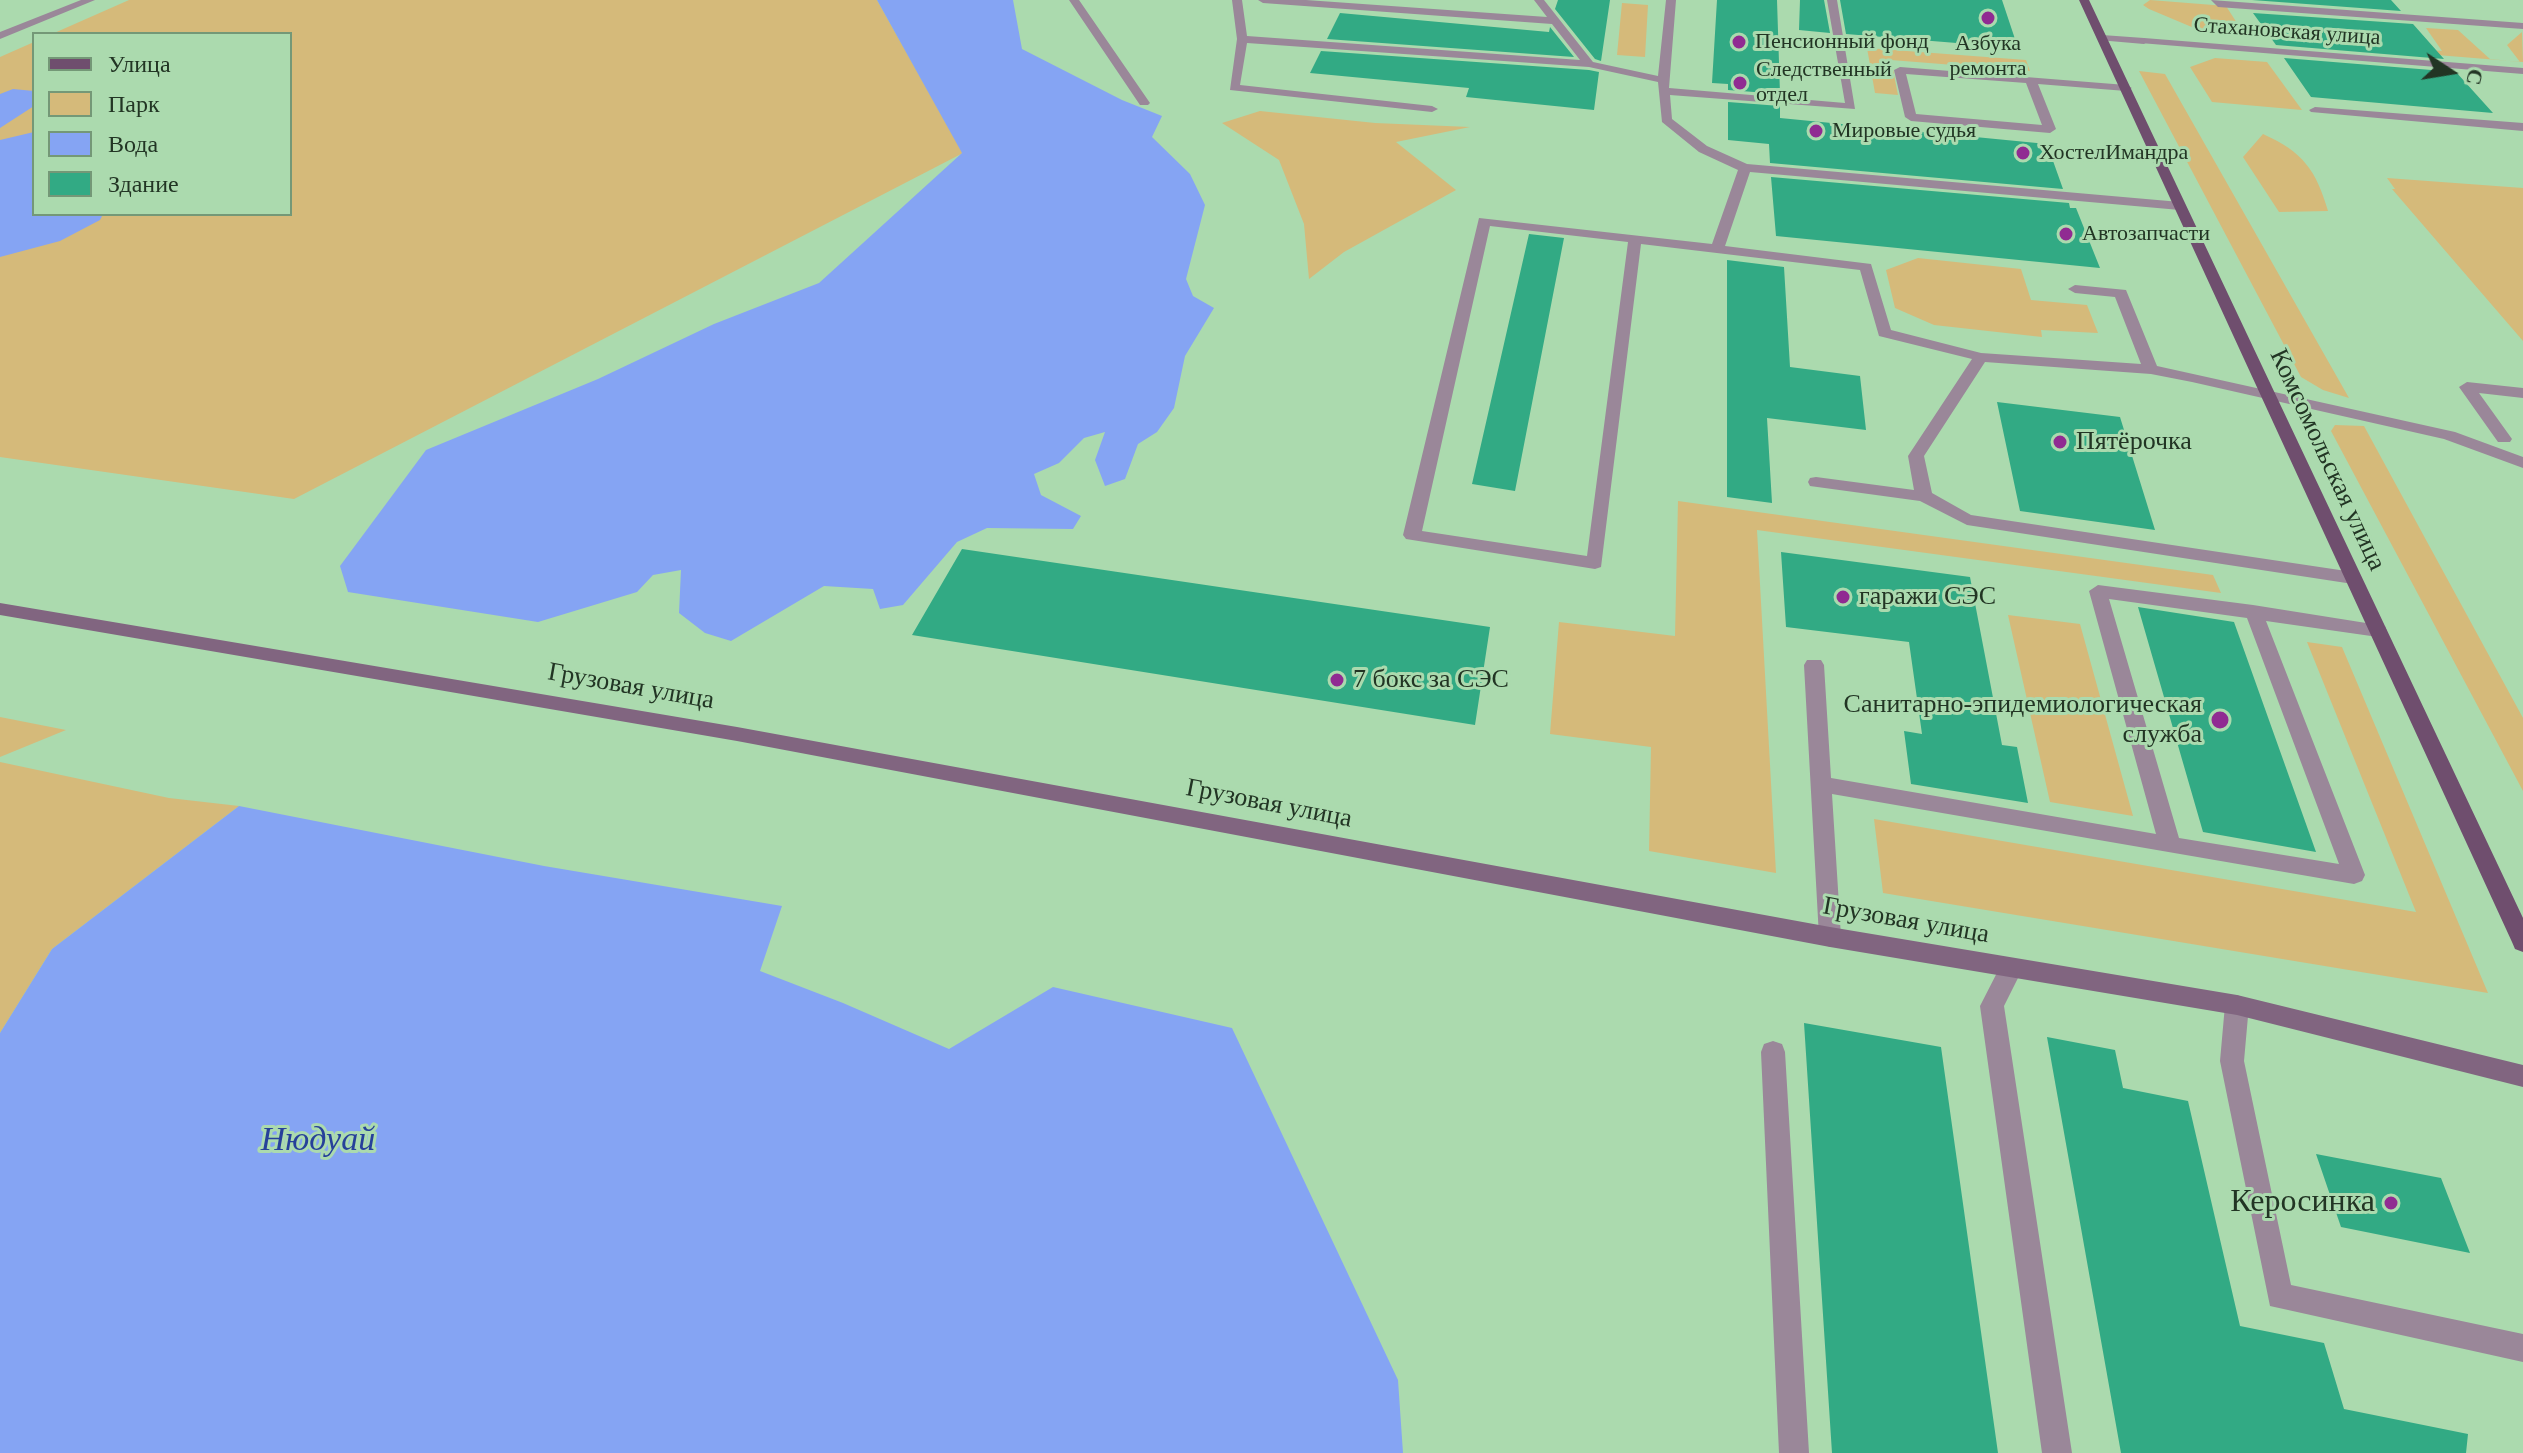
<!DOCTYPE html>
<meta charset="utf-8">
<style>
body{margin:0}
#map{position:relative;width:2523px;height:1453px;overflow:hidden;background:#abdaae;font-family:Georgia,serif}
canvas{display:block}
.legend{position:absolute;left:32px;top:32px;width:260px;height:184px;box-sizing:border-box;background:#abdaae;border:2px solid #749877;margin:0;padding:10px 14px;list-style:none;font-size:24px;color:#223524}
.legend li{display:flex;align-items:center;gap:16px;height:40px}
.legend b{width:40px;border:2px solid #749877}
.north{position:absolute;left:2411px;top:32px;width:80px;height:80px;-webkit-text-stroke:6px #abdaae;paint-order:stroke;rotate:102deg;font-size:22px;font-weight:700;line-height:32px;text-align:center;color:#223524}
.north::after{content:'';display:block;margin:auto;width:28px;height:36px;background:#223524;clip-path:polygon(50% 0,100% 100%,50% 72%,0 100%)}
</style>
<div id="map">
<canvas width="2523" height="1453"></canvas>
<ul class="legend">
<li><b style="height:10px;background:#6f4e6e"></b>Улица</li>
<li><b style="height:22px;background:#d5ba7a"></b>Парк</li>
<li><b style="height:22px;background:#85a4f3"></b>Вода</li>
<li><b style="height:22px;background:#32aa84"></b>Здание</li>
</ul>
<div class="north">С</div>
</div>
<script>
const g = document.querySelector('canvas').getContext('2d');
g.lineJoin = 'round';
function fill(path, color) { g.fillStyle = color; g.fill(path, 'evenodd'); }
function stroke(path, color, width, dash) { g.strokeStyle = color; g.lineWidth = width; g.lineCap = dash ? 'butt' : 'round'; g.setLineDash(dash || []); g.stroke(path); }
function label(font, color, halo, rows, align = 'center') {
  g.font = font + ' Georgia,serif'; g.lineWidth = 6; g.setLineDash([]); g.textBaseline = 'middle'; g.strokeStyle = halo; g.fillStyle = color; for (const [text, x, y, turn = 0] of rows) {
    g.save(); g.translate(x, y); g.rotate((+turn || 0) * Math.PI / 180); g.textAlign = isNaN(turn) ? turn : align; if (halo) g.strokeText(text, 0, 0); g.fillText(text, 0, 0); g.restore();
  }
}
const green = new Path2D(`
 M 129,0 L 877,0 L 963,153 L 294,499 L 0,457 L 0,57 L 34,42 L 34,214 L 290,214 L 290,34 L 52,34 Z
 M 2150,0 L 2226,6 L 2246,37 L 2206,33 L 2149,9 L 2143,5 Z
 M 1622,3 L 1648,5 L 1645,57 L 1617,55 Z
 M 2426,28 L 2458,30 L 2490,59 L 2520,62 L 2507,45 L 2522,32 L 2523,62 L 2277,42 L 2275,37 L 2442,51 Z
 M 1867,48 L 2026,60 L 2030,71 L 1891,60 L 1898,95 L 1875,93 Z
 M 2215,58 L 2267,62 L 2302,110 L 2212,102 L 2190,67 Z
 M 2139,71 L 2165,74 L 2349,398 L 2323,390 L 2301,377 Z
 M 1260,111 L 1375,123 L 1470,127 L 1396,142 L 1456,190 L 1344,252 L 1309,279 L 1304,224 L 1279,160 L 1222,123 Z
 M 2263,134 C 2303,152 2316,170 2328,211 L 2279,212 L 2243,157 Z
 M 2387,178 L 2523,188 L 2523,341 L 2392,189 L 2395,189 Z
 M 1918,258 L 2021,269 L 2031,300 L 2087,305 L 2098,333 L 2041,330 L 2042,337 L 1934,325 L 1895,308 L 1886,270 Z
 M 2335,425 L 2364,426 L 2523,718 L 2523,791 L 2331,431 Z
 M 1678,501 L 2213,575 L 2221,593 L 1757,530 L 1776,873 L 1649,851 L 1651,747 L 1550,734 L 1559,622 L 1675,636 Z
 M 2008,615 L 2080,624 L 2133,816 L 2050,802 Z
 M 2307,642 L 2342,647 L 2488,993 L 1883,893 L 1874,819 L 2416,912 Z
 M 0,717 L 66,730 L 0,757 Z
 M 0,762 L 169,798 L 239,806 L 52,949 L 0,1033 Z`);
const water = new Path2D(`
 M 877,0 L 1013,0 L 1022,49 L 1122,100 L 1162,116 L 1152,137 L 1190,174 L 1205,205 L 1186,279 L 1193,296 L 1214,308 L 1185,356 L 1174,408 L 1157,432 L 1138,444 L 1125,479 L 1105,486 L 1095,460 L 1105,432 L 1084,438 L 1059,463 L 1034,474 L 1041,495 L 1081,516 L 1073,529 L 987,528 L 957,542 L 903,605 L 880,609 L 873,589 L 824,586 L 731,641 L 705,633 L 679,613 L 681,570 L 653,575 L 637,592 L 538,622 L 348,592 L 340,566 L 426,450 L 598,379 L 714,324 L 819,283 L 962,153 Z
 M 13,89 L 34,91 L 34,106 L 0,128 L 0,94 Z
 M 34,132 L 34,214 L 103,214 L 100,220 L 60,241 L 0,257 L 0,140 Z
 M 239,806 L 544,866 L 782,906 L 760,971 L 843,1003 L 949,1049 L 1053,987 L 1232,1028 L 1398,1380 L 1403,1453 L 0,1453 L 0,1033 L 52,949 Z`);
const building = new Path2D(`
 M 1558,0 L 1610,0 L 1601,61 L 1595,59 L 1555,9 Z
 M 1717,0 L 1777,0 L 1780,94 L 1728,90 L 1728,84 L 1712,83 Z
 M 1800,0 L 1824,0 L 1830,33 L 1799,30 Z
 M 1840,0 L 2002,0 L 2018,48 L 1846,34 Z
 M 2252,0 L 2391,0 L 2401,11 Z
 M 1340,13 L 1549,32 L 1550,27 L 1574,57 L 1327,39 Z
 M 2253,13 L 2413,24 L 2444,59 L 2276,45 Z
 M 1321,51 L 1589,70 L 1599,72 L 1594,110 L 1466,97 L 1469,88 L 1310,73 Z
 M 2284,58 L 2456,72 L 2493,113 L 2311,97 Z
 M 1728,102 L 1780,106 L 1780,118 L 2047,144 L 2063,189 L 1770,163 L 1769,144 L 1728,140 Z
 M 1771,177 L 2069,203 L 2070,208 L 2076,208 L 2100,268 L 1776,236 Z
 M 1529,234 L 1564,238 L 1515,491 L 1472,484 Z
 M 1727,260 L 1784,267 L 1790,367 L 1860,376 L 1866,430 L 1767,418 L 1772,503 L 1727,497 Z
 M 1997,402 L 2120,417 L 2155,530 L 2020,511 Z
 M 962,549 L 1490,627 L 1475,725 L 912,635 Z
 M 1781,552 L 1970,577 L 2002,745 L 2017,747 L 2028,803 L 1911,784 L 1904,731 L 1922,734 L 1909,642 L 1786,627 Z
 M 2138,607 L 2234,622 L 2316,852 L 2203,832 Z
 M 1804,1023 L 1941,1047 L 1998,1453 L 1832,1453 Z
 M 2047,1037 L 2115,1050 L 2123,1088 L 2188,1101 L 2240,1326 L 2324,1343 L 2344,1409 L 2468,1434 L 2466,1453 L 2121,1453 Z
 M 2316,1154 L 2441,1178 L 2470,1253 L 2341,1227 Z`);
const lane = new Path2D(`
 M 81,0 L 95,0 L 0,39 L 0,32 Z
 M 1069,0 L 1079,0 L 1150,103 L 1148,105 L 1140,105 Z
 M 1232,0 L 1242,0 L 1247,36 L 1580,60 L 1552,24 L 1263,3 L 1258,0 L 1306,0 L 1547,17 L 1534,0 L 1544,0 L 1593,62 L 1658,76 L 1666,0 L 1676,0 L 1669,88 L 1845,103 L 1827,0 L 1837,0 L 1855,109 L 1670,95 L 1672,119 L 1707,146 L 1747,164 L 2180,202 L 2186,206 L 2180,210 L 1750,172 L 1725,246 L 1871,264 L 1891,330 L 1981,353 L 2141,364 L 2115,297 L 2075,293 L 2068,289 L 2075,285 L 2126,290 L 2157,366 L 2455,432 L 2523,457 L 2523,468 L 2444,439 L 2192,382 L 2151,374 L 1985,362 L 1924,456 L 1932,493 L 1971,515 L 2353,572 L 2362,578 L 2353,584 L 1967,525 L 1920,501 L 1810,486 L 1808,482 L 1810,478 L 1816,477 L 1914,490 L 1908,456 L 1972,359 L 1879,336 L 1860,270 L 1641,244 L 1601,567 L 1595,569 L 1406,539 L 1403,535 L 1479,218 L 1712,244 L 1738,170 L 1699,152 L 1662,122 L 1658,82 L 1589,67 L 1247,43 L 1240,85 L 1432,106 L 1438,109 L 1432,112 L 1230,90 L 1237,39 ZM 1490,226 L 1628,242 L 1587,556 L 1422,531 Z
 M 2211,0 L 2523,23 L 2523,29 L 2218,7 Z
 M 2102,35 L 2144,38 L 2149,41 L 2144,44 L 2098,40 L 2098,36 Z
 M 1900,67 L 2126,85 L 2132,88 L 2126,91 L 2038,84 L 2056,129 L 2050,133 L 1911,121 L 1905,117 L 1894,70 ZM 1906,74 L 2026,83 L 2042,125 L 1916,114 Z
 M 2315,107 L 2523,123 L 2523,131 L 2311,112 L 2309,110 Z
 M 2467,382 L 2523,388 L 2523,398 L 2479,393 L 2512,439 L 2510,442 L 2498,442 L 2459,387 Z
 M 2098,585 L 2253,605 L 2385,626 L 2387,631 L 2378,637 L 2266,621 L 2365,875 L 2362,881 L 2354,884 L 1832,794 L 1841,937 L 1838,944 L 1830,947 L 1822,944 L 1819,937 L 1804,665 L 1807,660 L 1821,660 L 1824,665 L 1831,778 L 2156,834 L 2089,591 ZM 2109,599 L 2247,618 L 2339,864 L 2179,838 Z
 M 2011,958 L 2019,961 L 2023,968 L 2004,1006 L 2072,1453 L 2042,1453 L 1980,1006 L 2003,961 Z
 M 2237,995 L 2245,998 L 2249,1005 L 2244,1061 L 2291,1285 L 2523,1334 L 2523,1362 L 2270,1306 L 2220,1061 L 2225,1005 L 2229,998 Z
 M 1773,1041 L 1782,1044 L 1785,1052 L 1809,1453 L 1779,1453 L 1761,1052 L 1764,1044 Z`);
const street = new Path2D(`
 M 2144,38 L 2523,68 L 2523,74 L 2140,43 L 2139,41 Z`);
const secondary = new Path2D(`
 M 0,603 L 737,727 L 1830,927 L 2237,995 L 2523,1065 L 2523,1087 L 2237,1015 L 1830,947 L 737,741 L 0,615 Z`);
const primary = new Path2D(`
 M 2079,0 L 2089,0 L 2523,918 L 2523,952 L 2515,949 L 2512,942 Z`);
const markers = [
 [1988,18,8,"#902b92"],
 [1739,42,8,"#902b92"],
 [1740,83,8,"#902b92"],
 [1816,131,8,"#902b92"],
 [2023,153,8,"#902b92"],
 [2066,234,8,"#902b92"],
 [2060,442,8,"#902b92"],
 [1843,597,8,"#902b92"],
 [1337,680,8,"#902b92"],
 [2220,720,10,"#902b92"],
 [2391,1203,8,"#902b92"]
];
const farStreetnames = [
 ["Стахановская улица",2287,32,4]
];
const farPoinames = [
 ["Пенсионный фонд",1755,42],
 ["Азбука",1988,44,"center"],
 ["ремонта",1988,69,"center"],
 ["Следственный",1756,70],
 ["отдел",1756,95],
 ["Мировые судья",1832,131],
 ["ХостелИмандра",2039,153],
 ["Автозапчасти",2082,234]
];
const poiNames = [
 ["Пятёрочка",2076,442],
 ["гаражи СЭС",1859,597],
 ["7 бокс за СЭС",1353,680],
 ["Санитарно-эпидемиологическая",2202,705,"right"],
 ["служба",2202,735,"right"]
];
const streetNames = [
 ["Комсомольская улица",2327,460,65],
 ["Грузовая улица",631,687,10],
 ["Грузовая улица",1269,804,11],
 ["Грузовая улица",1906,921,10]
];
const nearPoinames = [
 ["Керосинка",2375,1203]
];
const nearWaternames = [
 ["Нюдуай",318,1141]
];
fill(green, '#d5ba7a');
fill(water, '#85a4f3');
fill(building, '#32aa84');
fill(lane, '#9a8799');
fill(street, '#9a8799');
fill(secondary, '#816580');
fill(primary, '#6f4e6e');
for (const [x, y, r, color] of markers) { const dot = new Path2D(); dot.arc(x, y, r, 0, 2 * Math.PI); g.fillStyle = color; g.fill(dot); stroke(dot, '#abdaae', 3); }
label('22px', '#223524', '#abdaae', farStreetnames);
label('22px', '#223524', '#abdaae', farPoinames, 'left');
label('26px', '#223524', '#abdaae', poiNames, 'left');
label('26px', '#223524', '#abdaae', streetNames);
label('32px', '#223524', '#abdaae', nearPoinames, 'right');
label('italic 34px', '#26409a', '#abdaae', nearWaternames);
</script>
